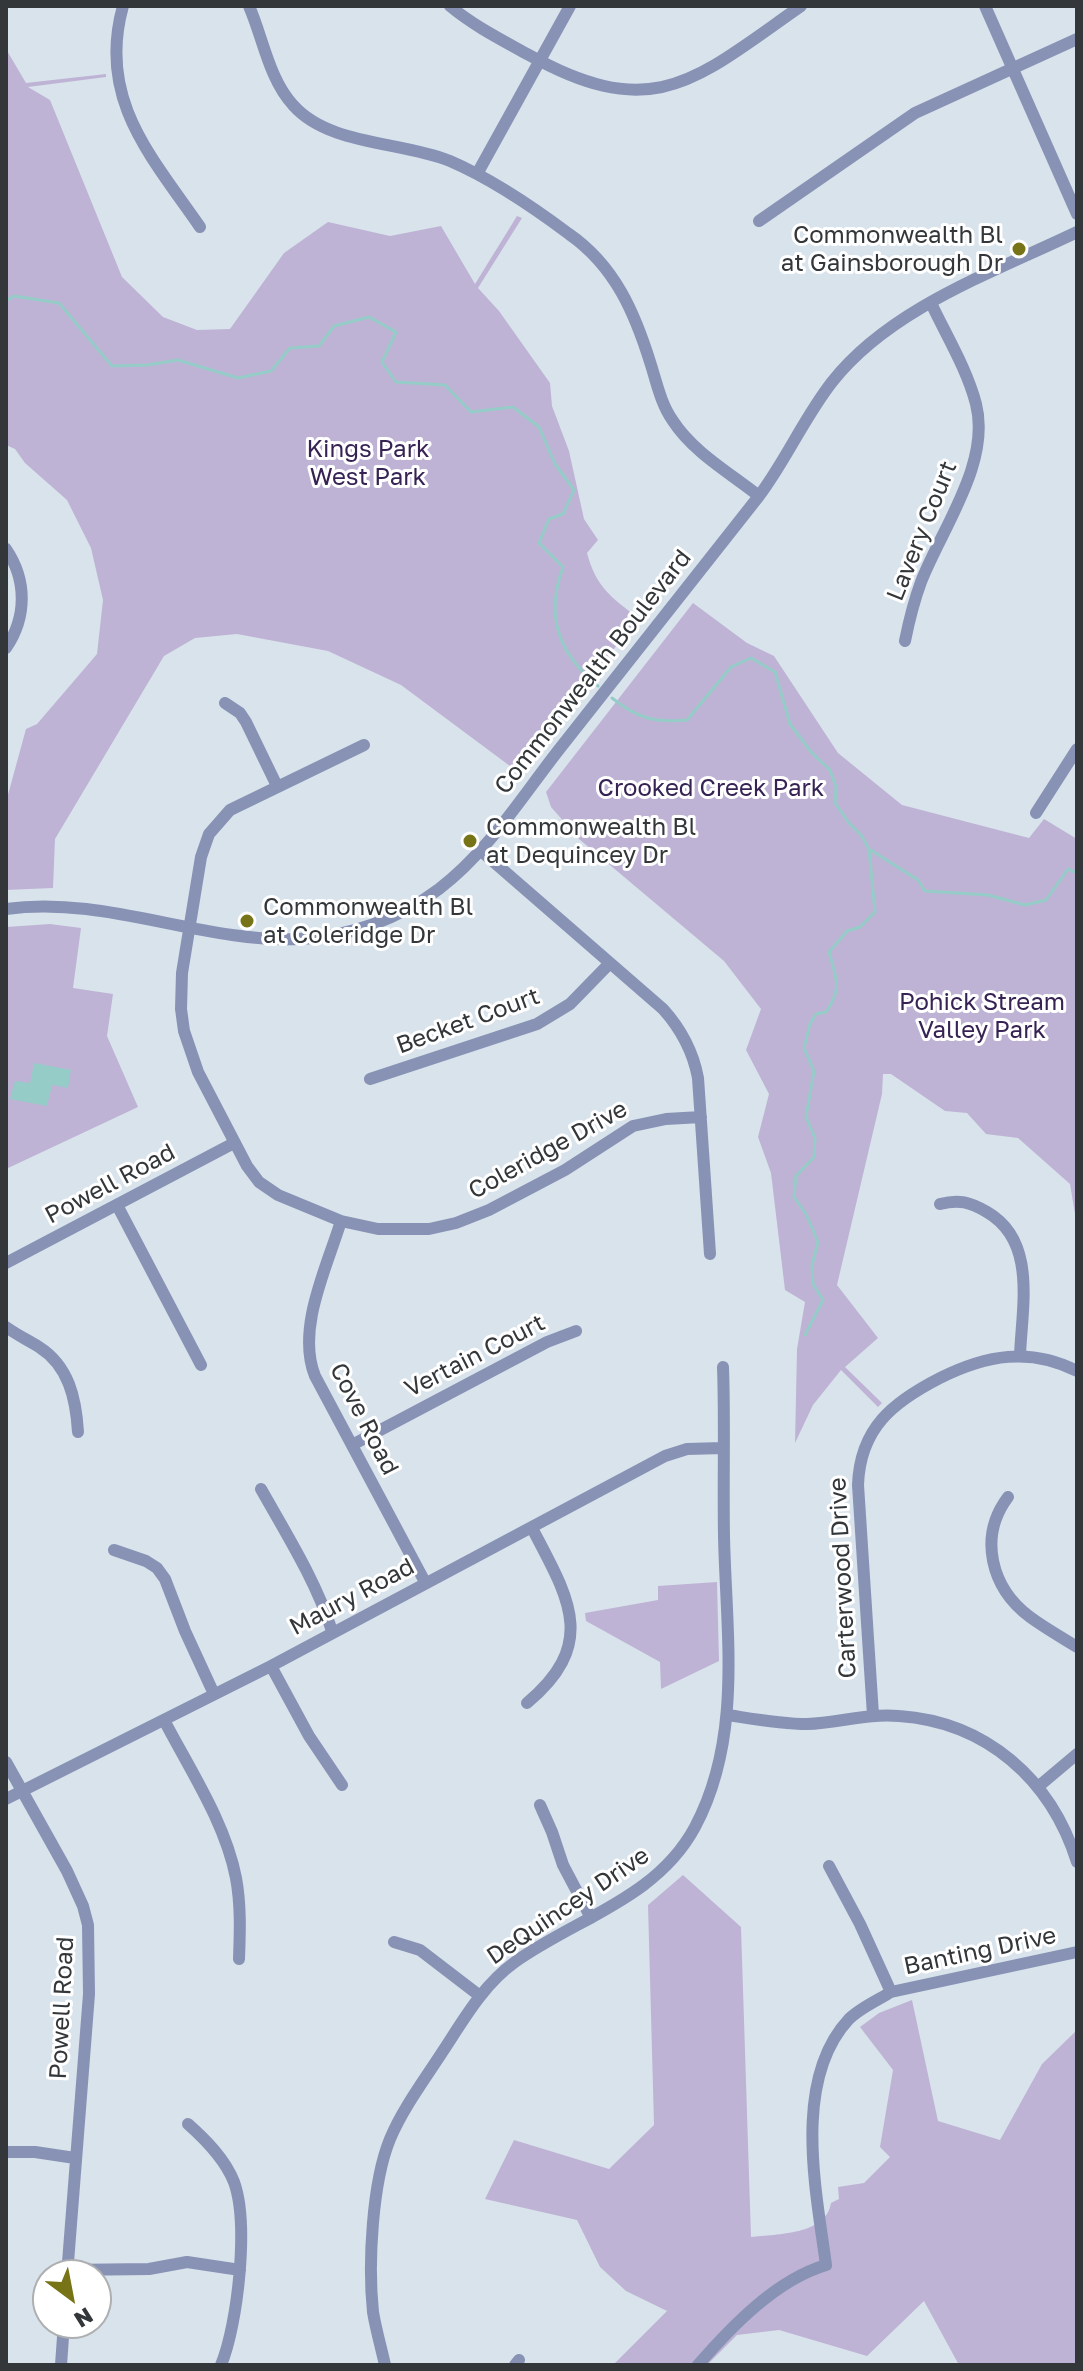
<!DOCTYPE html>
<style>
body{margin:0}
#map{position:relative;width:1083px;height:2371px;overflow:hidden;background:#d9e3ec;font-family:"Golos Text",sans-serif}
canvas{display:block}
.frame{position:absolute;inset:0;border:8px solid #33373a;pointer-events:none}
.north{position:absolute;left:32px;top:2259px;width:80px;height:80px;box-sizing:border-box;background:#fff;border:2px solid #adafb0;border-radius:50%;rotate:148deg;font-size:22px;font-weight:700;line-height:32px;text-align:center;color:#33373a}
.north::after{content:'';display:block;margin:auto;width:28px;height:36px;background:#777418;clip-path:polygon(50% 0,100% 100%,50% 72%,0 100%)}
</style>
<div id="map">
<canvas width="1083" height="2371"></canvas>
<div class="frame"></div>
<div class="north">N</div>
</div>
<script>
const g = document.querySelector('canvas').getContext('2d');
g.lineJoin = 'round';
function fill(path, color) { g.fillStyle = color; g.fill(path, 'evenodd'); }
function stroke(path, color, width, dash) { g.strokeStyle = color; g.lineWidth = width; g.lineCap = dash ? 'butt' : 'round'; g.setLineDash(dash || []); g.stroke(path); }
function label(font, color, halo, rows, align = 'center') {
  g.font = font + ' "Golos Text",sans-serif'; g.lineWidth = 6; g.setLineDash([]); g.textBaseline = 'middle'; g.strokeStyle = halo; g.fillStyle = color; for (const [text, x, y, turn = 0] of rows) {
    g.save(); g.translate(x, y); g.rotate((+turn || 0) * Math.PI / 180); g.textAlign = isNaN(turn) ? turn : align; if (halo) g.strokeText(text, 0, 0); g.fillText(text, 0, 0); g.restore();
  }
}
const green = new Path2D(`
 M 6,49 L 26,83 L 106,74 L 106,77 L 28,87 L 50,100 L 122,277 L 163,317 L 197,330 L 230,329 L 284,253 L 328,222 L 390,236 L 441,226 L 475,284 L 517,216 L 522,218 L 478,288 L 499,311 L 550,383 L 552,406 L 569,451 L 584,519 L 598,540 L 587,553 C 596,587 611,597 638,618 L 518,772 L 401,685 L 328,651 L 237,634 L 195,638 L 164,656 L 55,839 L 53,888 L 6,890 L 6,802 L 26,729 L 37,724 L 97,654 L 103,600 L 91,548 L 67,500 L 25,463 L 15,449 L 6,445 Z
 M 693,603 L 747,643 L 774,656 L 838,753 L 902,805 L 1029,838 L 1044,819 L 1077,839 L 1077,1226 L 1070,1184 L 1018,1138 L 986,1134 L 967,1113 L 945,1111 L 891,1074 L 883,1074 L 882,1094 L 837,1285 L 878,1338 L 845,1367 L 882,1403 L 878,1407 L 841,1370 L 813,1405 L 795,1443 L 797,1349 L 805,1302 L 785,1290 L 771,1173 L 758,1137 L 769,1094 L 746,1050 L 761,1009 L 724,961 L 579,839 L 551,807 L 546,792 Z
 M 50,924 L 81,928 L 73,988 L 113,994 L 107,1036 L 138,1107 L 6,1169 L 6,927 Z
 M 717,1582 L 719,1661 L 661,1689 L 660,1662 L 586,1621 L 585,1613 L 658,1600 L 658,1586 Z
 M 683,1875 L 741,1927 L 751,2237 C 777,2234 826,2235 831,2203 L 839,2199 L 838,2187 L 864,2183 L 890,2157 L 880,2147 L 893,2070 L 860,2027 L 879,2013 L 912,2000 L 938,2121 L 1000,2140 L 1042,2064 L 1077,2030 L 1077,2365 L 959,2365 L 924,2301 L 867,2356 L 779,2330 L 737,2335 L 707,2365 L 613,2365 L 667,2311 L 626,2291 L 600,2267 L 577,2220 L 485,2199 L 514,2140 L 609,2169 L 654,2125 L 648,1905 Z`);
const water = new Path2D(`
 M 34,1063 L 71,1070 L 68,1088 L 52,1085 L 47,1106 L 10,1099 L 15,1081 L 30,1083 Z`);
const stream = new Path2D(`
 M 6,301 L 14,296 L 59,303 L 112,366 L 147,365 L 178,360 L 238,378 L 271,371 L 290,348 L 319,346 L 334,326 L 369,317 L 396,332 L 382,362 L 396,382 L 445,385 L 471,412 L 513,407 L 539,427 L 555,464 L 574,490 L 563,514 L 549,519 L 539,543 L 563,567 C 545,616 558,653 598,686
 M 612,698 C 637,718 654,723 687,720 L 731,667 L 751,658 L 775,672 L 790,724 L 811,752 L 830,770 L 836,787 L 835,803 L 849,823 L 861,835 L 869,849 L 875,912 L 860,927 L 847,931 L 829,952 C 836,978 843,988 826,1012 L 816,1014 L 810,1024 L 804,1048 L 814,1071 L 806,1117 L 815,1138 L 814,1157 L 796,1176 L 794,1197 L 806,1214 L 818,1242 L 812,1265 L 813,1284 L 823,1300 L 805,1335
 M 869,849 L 918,880 L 925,891 L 988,895 L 1025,905 L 1046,900 L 1068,869 L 1077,873`);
const minor = new Path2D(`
 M 123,6 C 97,99 151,156 200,227
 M 249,6 C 263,38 269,79 293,105 C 329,146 402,141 450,161 C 492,179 533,207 569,234 C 615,266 635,313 651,365 C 657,384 661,404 673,421 C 693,452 730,473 759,496
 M 450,6 C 474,26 502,40 529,55 C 655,125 696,79 801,6
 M 985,6 L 1077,214
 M 477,174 L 570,6
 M 759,221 L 915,113 L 1077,39
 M 6,549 C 27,580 27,617 6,648
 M 905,641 C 909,621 914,601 921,582 C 942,528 991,463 976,404 C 967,369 946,335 931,303
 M 225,703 L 240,713 L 246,722 L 277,786
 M 364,745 L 230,810 L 209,834 L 201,857 L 182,973 L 181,1009 L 184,1031 L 198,1072 L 247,1166 L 259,1182 L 278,1195 L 341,1221 L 378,1229 L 429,1229 L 456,1223 L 489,1210 L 565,1170 L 633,1126 L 666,1119 L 701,1117
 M 1036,813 L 1077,749
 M 480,850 L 663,1009 C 681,1029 693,1051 698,1078 L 710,1254
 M 6,909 C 105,895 201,943 299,939 C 349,937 399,919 439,889 C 489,851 523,795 561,747 C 627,663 693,580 759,496 C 786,460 804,418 832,382 C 890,308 994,272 1077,232
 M 370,1079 L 537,1024 L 570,1004 L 610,963
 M 940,1204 C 959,1199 970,1202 987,1212 C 1037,1241 1022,1306 1020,1355
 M 117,1205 L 201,1365
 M 341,1221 C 327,1267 296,1329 315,1376 L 425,1582
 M 6,1263 L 234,1143
 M 6,1327 C 17,1335 28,1340 39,1347 C 69,1366 76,1399 78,1432
 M 352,1445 L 547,1342 L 576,1331
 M 261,1489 C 287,1535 316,1581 332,1631
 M 1008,1497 C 978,1537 991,1588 1030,1617 C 1045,1628 1061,1637 1077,1647
 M 114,1550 L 146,1561 L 157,1568 L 165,1579 L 185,1631 L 214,1694
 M 271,1666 L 309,1736 L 342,1785
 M 527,1703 C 599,1643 568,1597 532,1528
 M 728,1715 C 754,1719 781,1724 807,1724 C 838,1723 868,1713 899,1716 C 986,1722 1051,1779 1077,1862
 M 873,1715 L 858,1485 C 860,1428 893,1402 940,1378 C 986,1355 1030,1347 1077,1371
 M 164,1720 C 190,1770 225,1822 236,1878 C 241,1905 240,1932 239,1959
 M 6,1762 L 67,1871 L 83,1906 L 88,1925 L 89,1994 L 67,2275
 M 1039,1786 L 1077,1754
 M 6,1799 L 271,1666 L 665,1456 L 687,1449 L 723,1448
 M 540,1805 L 552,1832 L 563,1865 L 591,1918
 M 829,1866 L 860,1924 L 891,1992 L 1077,1952
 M 394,1942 L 420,1950 L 480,1996
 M 188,2124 C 206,2140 225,2159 234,2182 C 249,2223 238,2324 221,2365
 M 6,2152 L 35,2152 L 75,2158
 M 67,2270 L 149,2269 L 187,2262 L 240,2270
 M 61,2365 L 64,2323
 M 385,2365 C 381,2347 376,2330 373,2312 C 368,2264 372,2183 390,2139 C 403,2108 425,2079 443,2051 C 464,2019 483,1985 515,1962 C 577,1918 657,1898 695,1827 C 743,1737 726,1633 724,1536 C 723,1479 725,1423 723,1367
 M 515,2365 L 519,2360
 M 698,2365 C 732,2326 776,2280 826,2265 C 816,2190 792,2080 849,2019 C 860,2008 878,2000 891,1992`);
const markers = [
 [1019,249,8,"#777418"],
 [470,841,8,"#777418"],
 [247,921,8,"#777418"]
];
const poiNames = [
 ["Commonwealth Bl",1003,235,"right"],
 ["at Gainsborough Dr",1003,263,"right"],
 ["Commonwealth Bl",486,827],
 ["at Dequincey Dr",486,855],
 ["Commonwealth Bl",263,907],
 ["at Coleridge Dr",263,935]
];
const parkNames = [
 ["Kings Park",368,449],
 ["West Park",368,477],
 ["Crooked Creek Park",711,788],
 ["Pohick Stream",982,1002],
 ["Valley Park",982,1030]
];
const streetNames = [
 ["Lavery Court",922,531,-68],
 ["Commonwealth Boulevard",593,672,-52],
 ["Becket Court",468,1021,-20],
 ["Coleridge Drive",548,1150,-29],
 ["Powell Road",110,1184,-28],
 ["Vertain Court",475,1356,-27],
 ["Cove Road",364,1419,63],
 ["Carterwood Drive",843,1578,-93],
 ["Maury Road",352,1597,-28],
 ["DeQuincey Drive",568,1906,-34],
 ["Banting Drive",980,1951,-12],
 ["Powell Road",62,2008,-87]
];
fill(green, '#beb3d5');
fill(water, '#96ccc8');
stroke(stream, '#96ccc8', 3);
stroke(minor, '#8892b5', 12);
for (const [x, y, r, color] of markers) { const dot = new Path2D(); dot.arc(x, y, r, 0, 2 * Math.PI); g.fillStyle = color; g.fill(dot); stroke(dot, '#fff', 3); }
label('24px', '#33373a', '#fff', poiNames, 'left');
label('24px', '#362354', '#fff', parkNames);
label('24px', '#33373a', '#fff', streetNames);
</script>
